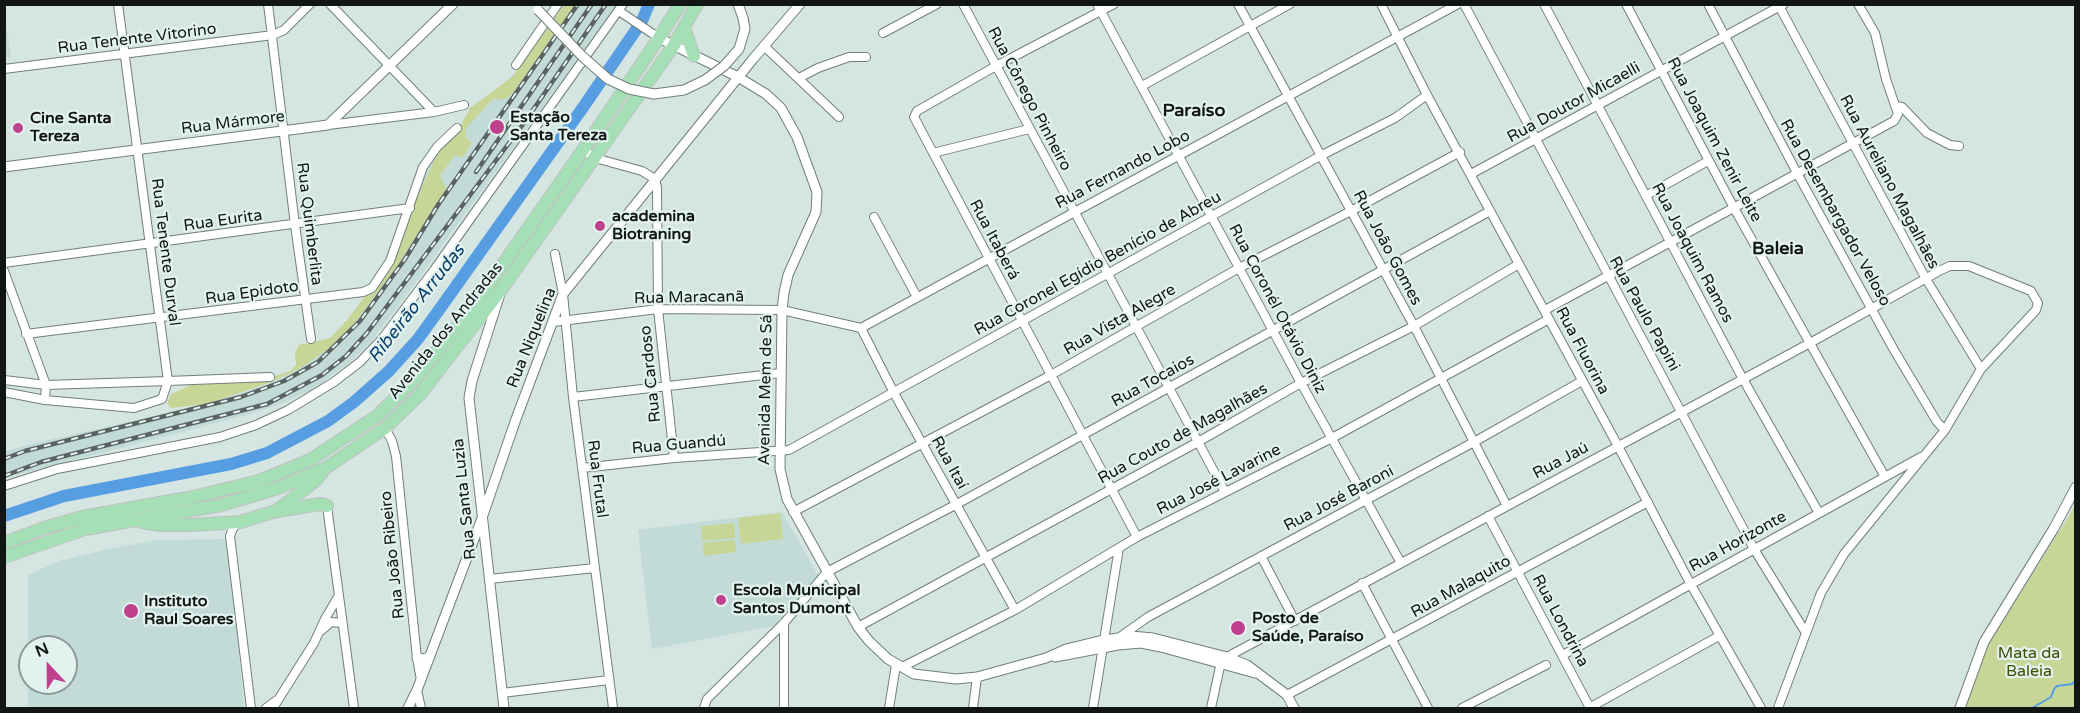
<!DOCTYPE html>
<meta charset="utf-8">
<style>
body{margin:0}
#map{position:relative;width:2080px;height:713px;overflow:hidden;background:#d5e5e2;font-family:"Varela Round",sans-serif}
canvas{display:block}
.frame{position:absolute;inset:0;border:6px solid #111615;pointer-events:none}
.north{position:absolute;left:18px;top:635px;width:60px;height:60px;box-sizing:border-box;background:#e2f2ef;border:2px solid #8e9a98;border-radius:50%;rotate:338deg;font-size:16px;font-weight:700;line-height:24px;text-align:center;color:#111615}
.north::after{content:'';display:block;margin:auto;width:21px;height:27px;background:#bf408c;clip-path:polygon(50% 0,100% 100%,50% 72%,0 100%)}
</style>
<div id="map">
<canvas width="2080" height="713"></canvas>
<div class="frame"></div>
<div class="north">N</div>
</div>
<script>
const g = document.querySelector('canvas').getContext('2d');
g.lineJoin = 'round';
function paint(path, color) { g.fillStyle = color; g.fill(path, 'evenodd'); }
const poly = rows => new Path2D(rows.map(r => 'M' + r).join(''));
function stroke(path, color, width, dash) { g.strokeStyle = color; g.lineWidth = width; g.lineCap = dash ? 'butt' : 'round'; g.setLineDash(dash || []); g.stroke(path); }
function drawText(font, color, halo, rows, align = 'center') {
  g.font = font + ' "Varela Round",sans-serif'; g.lineWidth = 4.5; g.setLineDash([]); g.textBaseline = 'middle'; g.strokeStyle = halo; g.fillStyle = color; for (const [text, x, y, turn = 0] of rows) {
    g.save(); g.translate(x, y); g.rotate((+turn || 0) * Math.PI / 180); g.textAlign = isNaN(turn) ? turn : align; if (halo) g.strokeText(text, 0, 0); g.fillText(text, 0, 0); g.restore();
  }
}
paint(poly([
 [566,5,617,5,397,308,368,345,350,362,314,389,283,403,251,414,5,478,5,452,23,446,206,404,269,384,294,371,329,341,368,296,408,226,418,191,438,149,516,72],
 [4,14,11,57,5,58,4,58],
 [782,512,818,575,774,626,652,649,638,530],
 [229,539,244,708,28,708,28,575,59,561,103,550,157,540],
 [30,647,66,647,66,683,30,683]
]), '#c2dbd6');
paint(poly([
 [564,5,576,5,512,94,503,100,494,98,466,128,465,137,472,143,462,158,455,155,440,175,446,189,397,266,352,327,327,350,299,369,269,383,206,404,171,408,167,403,171,394,191,385,261,381,290,371,296,365,295,353,299,345,330,338,347,320,365,296,376,288,393,259,419,193,439,151,457,132,470,108,512,77],
 [2075,506,2075,708,1966,708,1975,669,1990,642],
 [780,513,783,539,741,544,738,518],
 [734,523,735,538,702,541,701,526],
 [735,540,736,552,704,556,703,543]
]), '#c7d696');
stroke(poly([
 [2032,708,2051,697,2054,689,2057,686,2072,684,2076,680]
]), '#569de2', 2);
stroke(poly([
 [4,516,64,496,231,464,267,453,328,421,354,402,389,371,418,339,444,303,584,106,642,21,649,4]
]), '#569de2', 12);
const minor = poly([
 [268,4,295,225,311,339],
 [330,4,434,112],
 [963,4,1225,492],
 [1097,4,1301,383,1401,563],
 [1114,4,996,66,917,111,914,117,1137,537],
 [1238,4,1414,326,1507,506],
 [1381,4,1427,95,1618,446,1690,583,1761,708],
 [1464,4,1754,549,1806,633],
 [1544,4,1743,379,1819,513],
 [1626,4,1734,208,1885,477],
 [1708,4,1797,173,1894,350,1937,422,1945,430],
 [1778,4,1926,279,1981,369],
 [619,11,659,38],
 [883,33,937,4],
 [764,46,839,117],
 [516,65,558,4],
 [4,69,273,35,284,30,310,4],
 [799,78,818,68,849,57,866,57],
 [1142,86,1290,4],
 [1896,106,1902,107,1927,133,1950,145,1959,146],
 [328,125,434,112,464,105],
 [583,150,595,158,642,171,655,179,657,187,658,309,674,458],
 [933,153,1029,129],
 [1471,174,1784,4],
 [1647,195,1708,161],
 [874,217,917,297],
 [555,254,563,294,573,397,613,708],
 [4,263,410,208],
 [4,271,46,385,45,400],
 [1545,310,1894,121,1898,114,1886,79,1875,33,1858,4],
 [553,322,658,309,782,310,861,328],
 [861,328,1458,4],
 [861,328,894,393,1015,610],
 [26,334,363,292,372,288,390,261,423,167,437,147,457,128],
 [4,380,46,385,168,381,118,4],
 [4,392,45,400,134,408,162,399,168,381,270,377],
 [573,397,781,373],
 [385,428,392,441,396,456,417,658,421,680],
 [582,468,674,458,789,450,1322,155,1395,118,1427,95],
 [4,486,57,469,220,437,256,425,288,410,334,382,360,362,382,339,434,270,623,4],
 [327,506,354,708],
 [793,512,1051,375,1239,268,1351,211,1460,152],
 [1488,516,1590,708],
 [239,522,233,528,230,536,251,708],
 [1261,556,1295,621],
 [489,579,595,568],
 [1362,583,1428,708],
 [858,627,1198,442,1301,383,1414,326,1519,264],
 [322,630,331,622,342,623],
 [1117,639,1148,617,1474,442,1582,381],
 [1563,655,1921,457],
 [902,667,1015,610,1137,537,1332,438,1549,319],
 [417,690,421,708],
 [502,693,609,680],
 [1287,695,1648,502],
 [266,708,277,700],
 [273,708,314,643,325,619,338,597],
 [704,708,707,699,784,623,827,572,957,504,1490,211],
 [784,708,784,623],
 [889,708,896,665],
 [973,708,977,677],
 [1093,708,1119,548],
 [1211,708,1221,662,1227,657,1810,343,1941,270,1950,266,1969,266,2031,291,2038,303,2036,310,1981,369,1945,430,1844,554,1821,593,1778,708],
 [1462,708,1546,665],
 [1589,708,1719,636]
]);
const tertiary = poly([
 [738,4,743,18],
 [659,38,738,77,766,94,781,108,797,137,817,192,816,212,788,275,784,293,782,310,780,469,787,499,858,627,869,641,888,659,914,674,956,679,977,677,1046,658,1066,649,1099,641,1131,636,1153,638,1227,657,1247,665,1287,695,1294,708],
 [4,167,328,125,453,4],
 [500,294,472,381,469,398,504,708],
 [1055,657,1118,645,1141,643,1161,647,1255,673],
 [417,658,424,659,429,657],
 [408,708,417,690,482,518,516,419,563,294,753,59,800,4],
 [1960,708,1984,642,2054,528,2076,487]
]);
const primary = poly([
 [684,28,694,56],
 [277,511,321,504,327,506],
 [142,522,160,525,192,525,240,522,276,511,315,481,324,470],
 [4,543,44,528,82,517,193,497,259,481,310,460,377,416,415,379,480,297,583,150,659,38,680,4],
 [4,557,85,529,221,505,278,488,327,467,385,428,421,393,501,290,674,45,697,4]
]);
stroke(minor, '#717f7c', 10);
stroke(tertiary, '#717f7c', 11);
stroke(primary, '#c1c2c2', 14);
stroke(minor, '#fff', 8);
stroke(tertiary, '#fff', 9);
stroke(primary, '#a5dfb6', 12);
const rail = poly([
 [476,172,592,4],
 [4,459,25,451,241,397,284,381,318,362,360,321,405,259,438,205,578,4],
 [4,476,41,462,267,404,322,375,346,356,367,333,524,123,606,4]
]);
stroke(rail, '#5a6362', 4.5);
stroke(rail, '#e2f2ef', 2, [7]);
const tertiaryBridge = poly([
 [538,10,583,57,608,79,629,89,654,94,684,90,705,80,724,66,739,49,745,29,743,18]
]);
stroke(tertiaryBridge, '#717f7c', 11, []);
stroke(tertiaryBridge, '#fff', 9);
for (const [x, y, r, color] of [
 [497,127,8,"#bf408c"],
 [18,128,6,"#bf408c"],
 [600,226,6,"#bf408c"],
 [721,600,6,"#bf408c"],
 [131,611,8,"#bf408c"],
 [1238,628,8,"#bf408c"]
]) { const dot = new Path2D(); dot.arc(x, y, r, 0, 2 * Math.PI); g.fillStyle = color; g.fill(dot); stroke(dot, '#e2f2ef', 2); }
drawText('16px', '#111615', '#e2f2ef', [
 ["Rua Tenente Vitorino",137,39,-7],
 ["Rua Cônego Pinheiro",1029,99,62],
 ["Rua Doutor Micaelli",1574,103,-29],
 ["Rua Mármore",233,123,-7],
 ["Rua Joaquim Zenir Leite",1714,140,62],
 ["Rua Fernando Lobo",1123,170,-28],
 ["Rua Aureliano Magalhães",1889,182,62],
 ["Rua Desembargador Veloso",1835,213,61],
 ["Rua Eurita",223,221,-8],
 ["Rua Quimberlita",309,224,83],
 ["Rua Itaberá",994,240,62],
 ["Rua João Gomes",1387,248,62],
 ["Rua Tenente Durval",165,252,83],
 ["Rua Joaquim Ramos",1692,253,62],
 ["Rua Coronel Egídio Benício de Abreu",1098,264,-29],
 ["Rua Epidoto",252,293,-8],
 ["Rua Maracanã",689,298,-1],
 ["Rua Coronél Otávio Diniz",1277,309,62],
 ["Rua Paulo Papini",1644,314,61],
 ["Rua Vista Alegre",1120,320,-30],
 ["Avenida dos Andradas",446,331,-51],
 ["Rua Niquelina",532,338,-68],
 ["Rua Fluorina",1582,351,62],
 ["Rua Cardoso",651,374,-96],
 ["Rua Tocaios",1153,381,-29],
 ["Avenida Mem de Sá",766,390,-89],
 ["Rua Couto de Magalhães",1183,434,-29],
 ["Rua Guandú",679,445,-5],
 ["Rua Jaú",1561,461,-28],
 ["Rua Itaí",949,463,61],
 ["Rua Frutal",597,479,83],
 ["Rua José Lavarine",1219,480,-27],
 ["Rua Santa Luzia",465,499,-96],
 ["Rua José Baroni",1339,499,-28],
 ["Rua Horizonte",1738,542,-29],
 ["Rua João Ribeiro",393,555,-96],
 ["Rua Malaquito",1461,587,-29],
 ["Rua Londrina",1560,621,62]
]);
drawText('bold 16px', '#111615', '#e2f2ef', [
 ["Estação",510,118],
 ["Santa Tereza",510,136],
 ["Cine Santa",30,119],
 ["Tereza",30,137],
 ["academina",612,217],
 ["Biotraning",612,235],
 ["Escola Municipal",733,591],
 ["Santos Dumont",733,609],
 ["Instituto",144,602],
 ["Raul Soares",144,620],
 ["Posto de",1252,619],
 ["Saúde, Paraíso",1252,637]
], 'left');
drawText('16px', '#424d00', '#e2f2ef', [
 ["Mata da",2029,654],
 ["Baleia",2029,672]
]);
drawText('bold 18px', '#111615', '#e2f2ef', [
 ["Paraíso",1194,111],
 ["Baleia",1778,249]
]);
drawText('italic 18px', '#0a406c', '#e2f2ef', [
 ["Ribeirão Arrudas",417,304,-52]
]);
</script>
